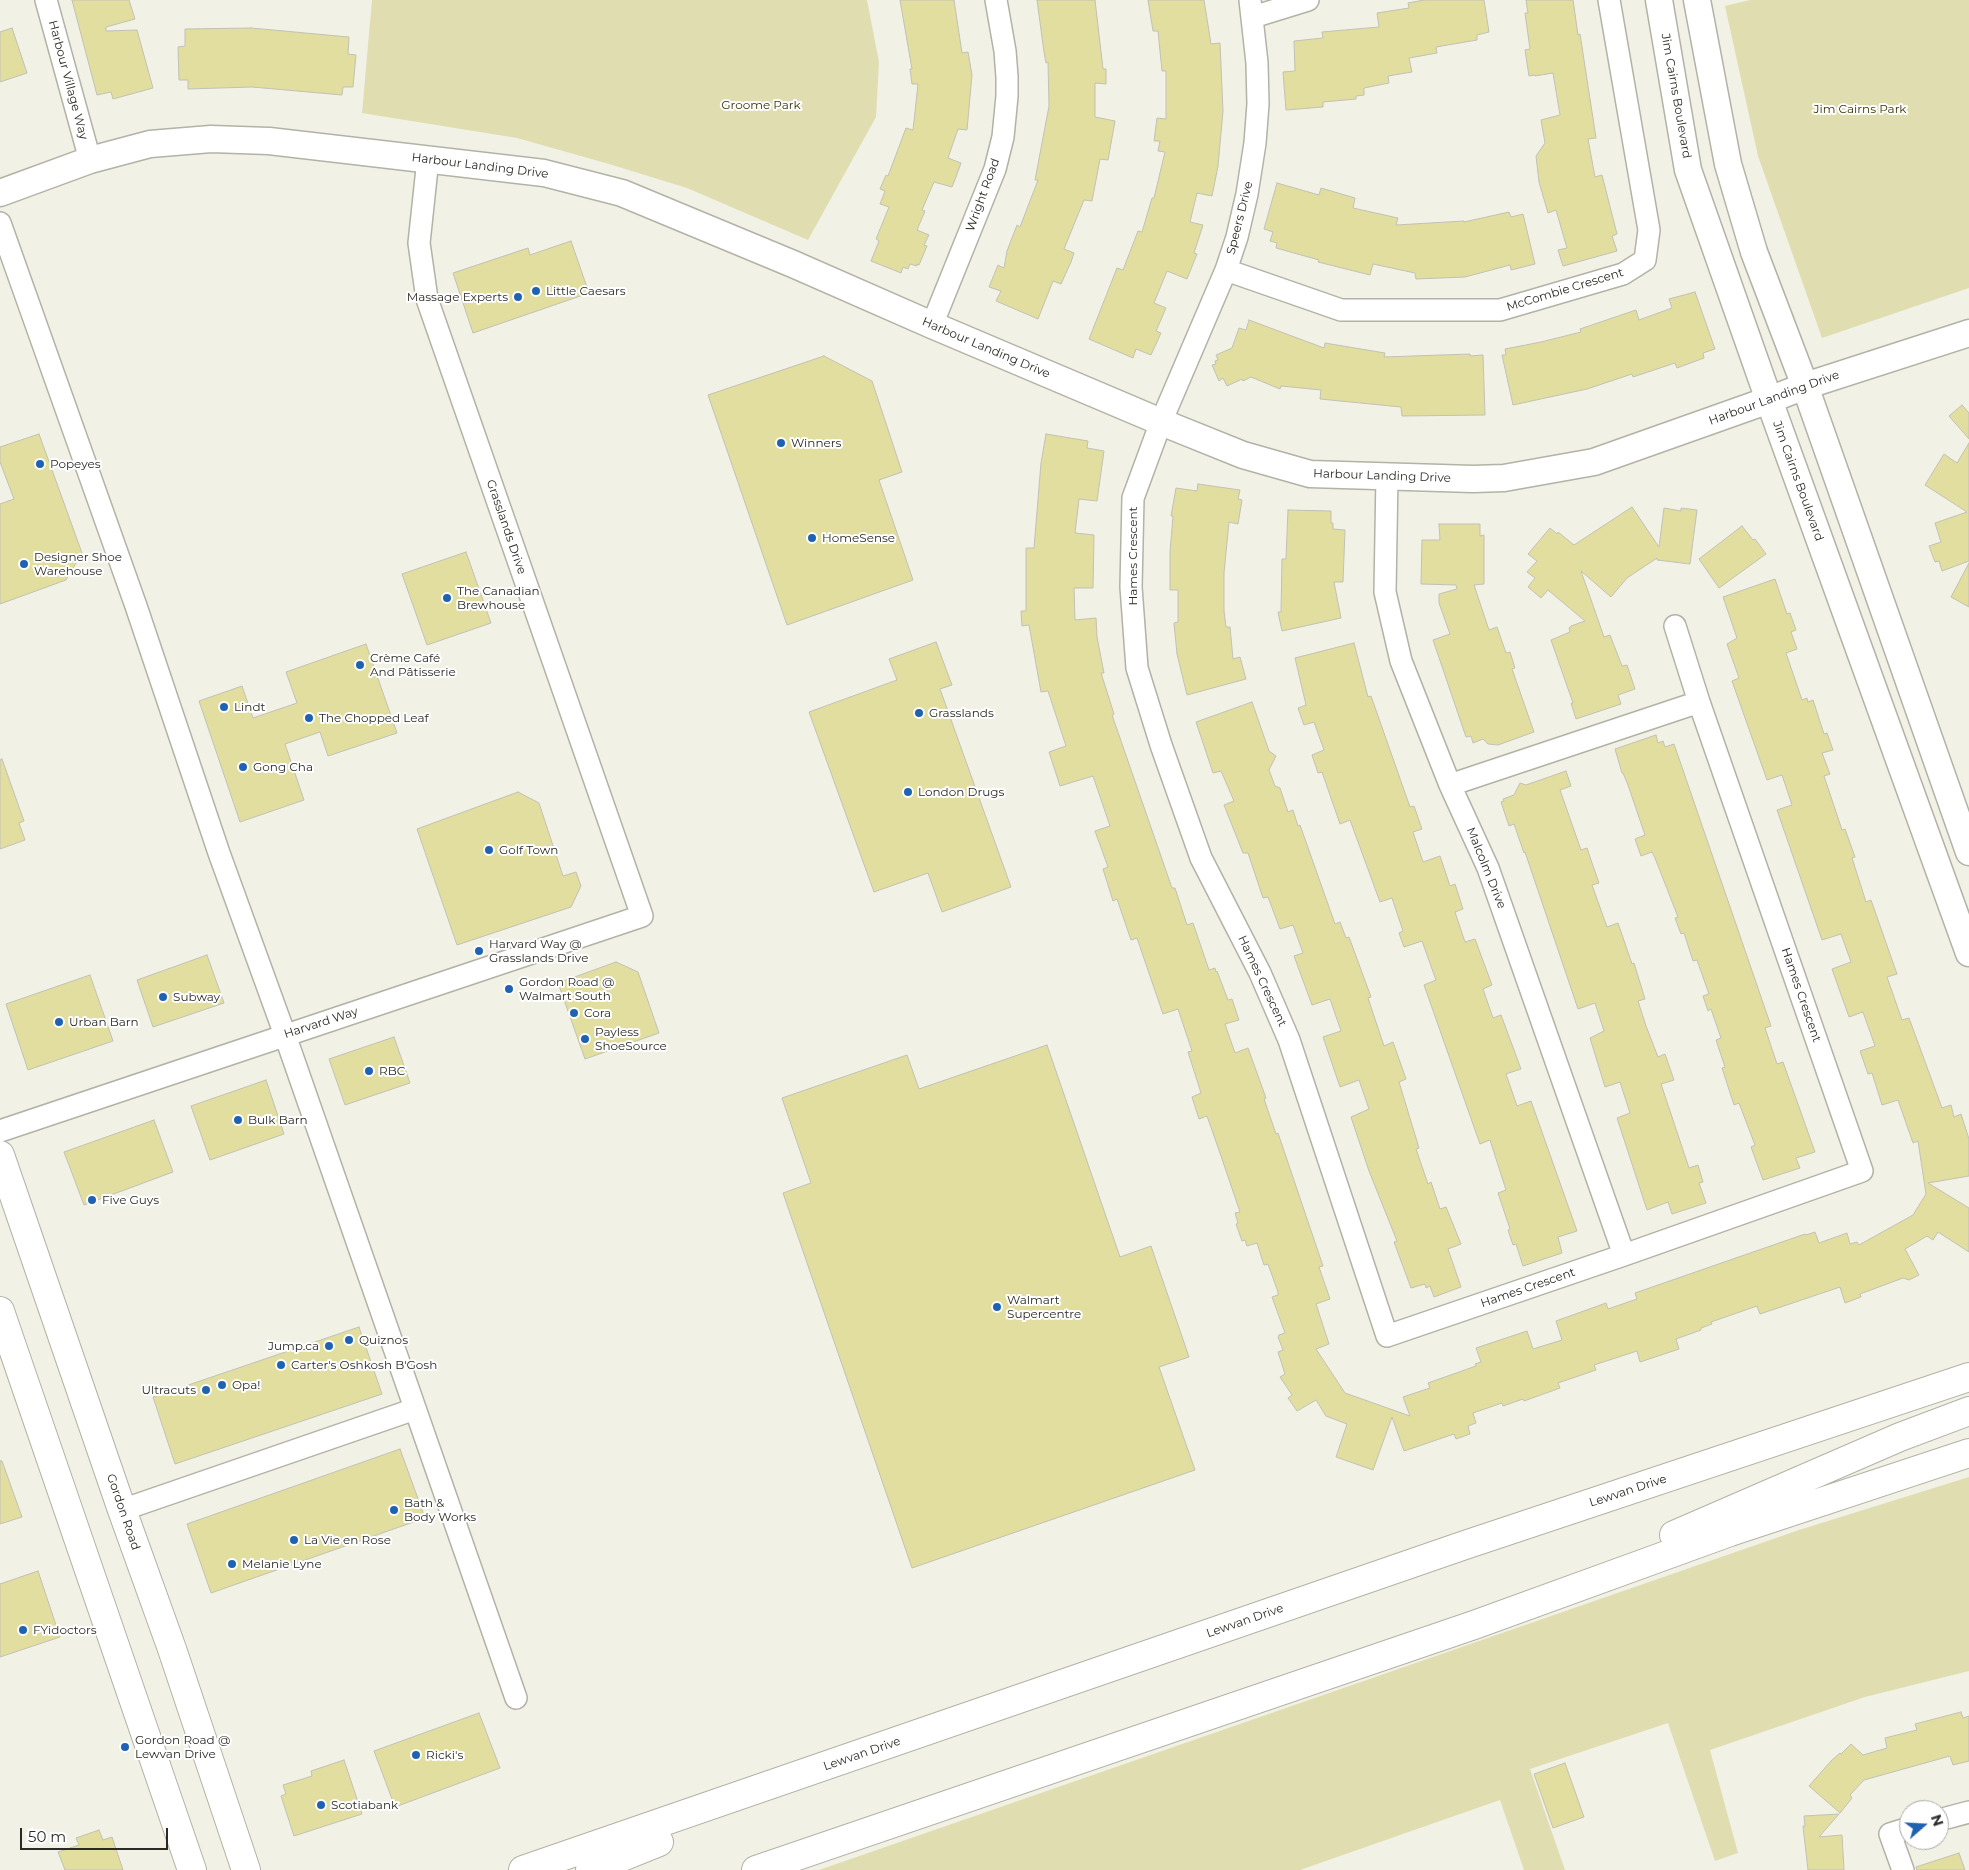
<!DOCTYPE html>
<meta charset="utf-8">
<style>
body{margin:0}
#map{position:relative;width:1969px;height:1870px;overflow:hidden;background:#f1f1e5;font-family:Montserrat,sans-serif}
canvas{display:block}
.north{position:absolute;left:1899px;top:1800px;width:50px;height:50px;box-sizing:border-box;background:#fff;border:1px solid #aaaaa8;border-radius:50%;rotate:71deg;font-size:14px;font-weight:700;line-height:20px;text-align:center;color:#2a2a25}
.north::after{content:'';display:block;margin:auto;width:18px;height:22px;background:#1f62b2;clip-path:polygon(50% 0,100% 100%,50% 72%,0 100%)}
.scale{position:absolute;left:20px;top:1828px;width:148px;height:22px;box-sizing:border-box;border:2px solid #2a2a25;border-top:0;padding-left:6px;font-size:15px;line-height:18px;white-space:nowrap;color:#2a2a25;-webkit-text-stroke:4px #fff;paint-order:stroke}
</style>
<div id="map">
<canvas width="1969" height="1870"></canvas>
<div class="north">N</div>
<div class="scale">50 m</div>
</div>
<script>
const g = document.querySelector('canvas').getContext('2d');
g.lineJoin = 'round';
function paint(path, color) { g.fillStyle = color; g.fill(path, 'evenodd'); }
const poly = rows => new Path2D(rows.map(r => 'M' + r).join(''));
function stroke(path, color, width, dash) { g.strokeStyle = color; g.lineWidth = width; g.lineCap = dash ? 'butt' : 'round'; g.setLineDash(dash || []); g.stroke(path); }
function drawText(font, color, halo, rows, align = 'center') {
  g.font = font + ' Montserrat,sans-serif'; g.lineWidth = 4; g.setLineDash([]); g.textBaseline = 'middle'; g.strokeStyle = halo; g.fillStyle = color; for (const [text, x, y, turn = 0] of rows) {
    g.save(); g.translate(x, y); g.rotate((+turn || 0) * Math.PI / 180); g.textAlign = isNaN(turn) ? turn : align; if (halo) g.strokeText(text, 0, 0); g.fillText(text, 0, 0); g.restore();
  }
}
paint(poly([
 [372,0,867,0,879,62,876,117,808,240,687,188,609,164,517,138,362,113],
 [1750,0,1969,0,1969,288,1822,338,1758,156,1725,6],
 [1969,1477,1969,1671,1865,1697,1710,1750,1738,1853,1715,1861,1668,1723,1530,1769,1565,1870,1524,1870,1500,1800,1300,1870,819,1870,1799,1530]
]), '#e0deb1');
const building = poly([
 [72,0,129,0,135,19,106,27,106,31,137,30,153,88,113,99,111,92,97,95,72,0],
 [900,0,954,0,962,53,968,52,972,75,967,130,958,129,948,158,961,163,956,177,952,187,934,182,922,210,925,211,917,230,929,235,924,245,927,246,919,265,917,264,917,266,910,264,908,269,903,267,901,273,871,261,879,241,876,239,889,207,880,204,885,191,880,189,886,175,888,176,906,128,913,130,918,84,912,84,910,69,912,69,900,0],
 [1037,0,1095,0,1103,69,1106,69,1106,84,1095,83,1095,117,1115,121,1108,160,1100,159,1092,201,1084,200,1064,249,1074,253,1071,262,1061,284,1053,281,1038,319,996,301,1001,291,989,287,998,265,1004,268,1007,251,1017,225,1020,227,1038,180,1035,180,1049,106,1048,62,1046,63,1044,52,1037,0],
 [1148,0,1204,0,1211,44,1220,43,1223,111,1218,166,1212,196,1197,193,1190,222,1203,225,1194,253,1197,254,1187,279,1167,271,1154,303,1166,308,1156,331,1161,333,1151,355,1136,349,1133,358,1089,339,1117,268,1123,270,1138,231,1142,232,1152,198,1154,198,1165,152,1158,151,1160,141,1154,141,1157,118,1166,119,1166,71,1162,71,1158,31,1153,31,1148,0],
 [1424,0,1484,0,1489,32,1477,35,1477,40,1436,47,1437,53,1409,58,1412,72,1388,76,1389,83,1364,88,1364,95,1356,96,1356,99,1323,102,1323,107,1286,110,1283,72,1295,71,1294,41,1323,38,1322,32,1379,27,1377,13,1409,8,1408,3,1424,0],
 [1526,0,1573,0,1578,35,1580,34,1596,138,1588,139,1595,177,1602,175,1617,234,1612,236,1617,251,1563,266,1558,250,1567,248,1556,210,1548,213,1539,182,1536,156,1545,143,1541,120,1560,115,1553,73,1535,76,1535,75,1529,76,1525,50,1530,49,1525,13,1528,13,1526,0],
 [12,28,27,73,0,82,0,32,12,28],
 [251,28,349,37,348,54,356,55,353,87,343,87,342,95,252,87,188,89,188,80,179,80,178,47,185,46,185,29,251,28],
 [1277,183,1319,195,1321,188,1355,198,1353,208,1398,218,1396,225,1464,221,1464,222,1509,212,1511,217,1523,214,1535,264,1511,270,1510,265,1465,277,1416,279,1415,273,1373,264,1370,275,1318,262,1319,260,1276,248,1277,243,1270,241,1273,232,1264,229,1277,183],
 [571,241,589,293,473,333,453,273,528,248,530,255,571,241],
 [1695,292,1715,349,1703,353,1704,358,1677,368,1675,363,1633,377,1632,374,1587,389,1513,405,1502,355,1506,355,1505,349,1541,342,1581,332,1580,329,1636,310,1639,320,1672,308,1669,299,1695,292],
 [1249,320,1324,348,1325,343,1385,353,1384,357,1470,354,1470,356,1483,355,1485,415,1402,416,1401,407,1320,399,1321,390,1281,386,1280,389,1251,377,1243,381,1242,379,1227,386,1223,378,1219,381,1212,365,1216,364,1215,361,1218,360,1216,355,1232,348,1239,328,1246,330,1249,320],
 [824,356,872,381,902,472,879,480,913,580,787,625,708,395,824,356],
 [1962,405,1969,413,1969,439,1949,416,1962,405],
 [39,434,82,553,66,580,0,604,0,504,14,499,0,462,0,447,39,434],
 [1046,434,1088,441,1087,448,1104,451,1097,501,1079,499,1075,533,1094,535,1093,588,1074,588,1075,620,1096,618,1097,637,1104,673,1101,673,1114,714,1112,715,1172,888,1175,888,1187,925,1193,923,1209,970,1215,968,1216,972,1217,971,1228,1000,1232,999,1239,1020,1225,1024,1235,1053,1248,1048,1266,1098,1264,1099,1276,1134,1278,1133,1323,1266,1319,1267,1330,1299,1316,1304,1329,1344,1316,1349,1345,1393,1410,1416,1403,1397,1430,1388,1428,1383,1476,1366,1475,1364,1481,1362,1476,1348,1527,1331,1533,1349,1562,1340,1556,1321,1606,1303,1608,1309,1637,1299,1635,1293,1805,1234,1806,1235,1815,1232,1819,1243,1847,1233,1850,1244,1857,1242,1859,1245,1913,1215,1926,1194,1918,1141,1913,1143,1898,1100,1882,1105,1872,1073,1868,1074,1860,1051,1875,1046,1863,1012,1849,1017,1832,969,1851,962,1841,934,1822,940,1777,810,1792,805,1782,775,1767,780,1732,681,1739,678,1727,644,1737,638,1723,597,1775,579,1787,614,1790,613,1796,630,1791,632,1797,649,1786,653,1802,700,1807,698,1808,702,1813,700,1824,734,1827,733,1833,750,1822,753,1830,774,1824,776,1842,830,1845,829,1855,857,1852,858,1866,902,1871,900,1897,974,1887,977,1902,1020,1909,1018,1942,1108,1951,1105,1954,1117,1961,1114,1969,1139,1969,1176,1928,1183,1969,1208,1969,1252,1938,1232,1933,1240,1927,1236,1905,1249,1919,1275,1909,1280,1903,1278,1860,1294,1861,1297,1845,1303,1840,1287,1760,1314,1757,1306,1711,1322,1712,1324,1701,1328,1701,1330,1676,1339,1679,1349,1640,1362,1637,1351,1594,1365,1596,1370,1558,1383,1560,1388,1524,1401,1523,1399,1503,1406,1502,1403,1473,1413,1476,1423,1468,1426,1470,1434,1456,1439,1454,1434,1404,1451,1392,1417,1373,1470,1336,1457,1347,1424,1326,1416,1316,1400,1297,1411,1288,1398,1292,1395,1280,1377,1285,1374,1278,1352,1283,1350,1278,1337,1279,1335,1285,1333,1272,1297,1278,1295,1278,1292,1268,1264,1264,1265,1257,1243,1247,1246,1245,1240,1242,1241,1236,1224,1238,1223,1235,1213,1240,1212,1221,1156,1207,1116,1199,1119,1192,1097,1201,1093,1188,1052,1192,1051,1178,1009,1163,1014,1137,938,1131,940,1117,899,1113,901,1103,869,1108,867,1095,831,1110,826,1093,776,1060,786,1049,752,1066,746,1048,691,1041,692,1029,625,1022,626,1021,611,1026,611,1026,548,1034,548,1041,463,1046,434],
 [1969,443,1969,561,1942,571,1939,561,1935,562,1929,546,1941,542,1935,523,1967,512,1925,485,1944,454,1957,463,1969,443],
 [1198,484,1240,490,1238,499,1242,500,1238,524,1229,522,1224,573,1224,611,1226,627,1230,627,1233,659,1240,657,1246,679,1187,695,1177,654,1174,623,1178,622,1178,590,1170,590,1170,552,1173,516,1171,516,1176,488,1197,491,1198,484],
 [1632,507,1659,547,1664,508,1681,511,1681,508,1697,510,1690,564,1657,560,1657,558,1627,578,1611,597,1581,571,1604,637,1610,635,1622,666,1627,665,1635,689,1618,695,1621,704,1576,719,1571,703,1573,703,1551,640,1570,632,1569,628,1571,626,1585,621,1548,590,1541,598,1528,587,1535,578,1527,572,1537,561,1528,554,1550,528,1557,534,1558,532,1574,545,1632,507],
 [1288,510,1331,511,1331,523,1333,523,1333,529,1345,530,1343,582,1334,582,1341,618,1282,631,1278,612,1281,612,1282,559,1286,559,1288,510],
 [1439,524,1480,524,1480,536,1484,535,1484,584,1474,585,1489,630,1497,627,1506,653,1510,652,1515,668,1512,669,1534,732,1498,745,1488,744,1483,739,1473,743,1471,736,1466,737,1433,640,1450,634,1439,603,1439,594,1457,589,1456,585,1421,584,1422,540,1440,540,1439,524],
 [1742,526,1753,540,1755,539,1766,554,1719,588,1699,559,1742,526],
 [466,552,491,623,427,645,402,574,466,552],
 [1969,563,1969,607,1951,597,1969,563],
 [936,642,952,685,940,689,1011,887,942,912,928,873,874,892,809,712,897,680,889,659,936,642],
 [1354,643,1368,697,1371,696,1410,807,1414,806,1422,829,1413,832,1423,862,1440,856,1450,886,1455,884,1463,909,1455,912,1465,942,1475,939,1492,985,1483,989,1493,1018,1501,1015,1521,1069,1506,1074,1517,1106,1531,1101,1577,1231,1558,1237,1562,1253,1523,1266,1516,1244,1513,1245,1508,1230,1510,1229,1498,1193,1506,1190,1490,1140,1480,1144,1424,985,1436,980,1422,941,1404,947,1399,933,1403,931,1392,898,1380,902,1350,820,1340,824,1322,772,1318,773,1312,755,1324,750,1314,722,1304,725,1298,708,1306,705,1295,658,1354,643],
 [366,644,397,733,328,756,320,732,285,744,304,800,240,822,199,701,242,686,253,718,297,703,286,672,366,644],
 [1252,702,1269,751,1276,756,1269,770,1275,786,1280,788,1288,812,1293,810,1298,826,1300,825,1335,924,1340,922,1346,938,1349,937,1371,997,1368,998,1384,1046,1393,1042,1406,1079,1399,1082,1419,1148,1416,1149,1428,1184,1431,1182,1440,1209,1446,1207,1461,1244,1448,1249,1461,1287,1434,1297,1430,1286,1426,1288,1425,1284,1411,1288,1394,1242,1397,1241,1369,1171,1351,1117,1369,1109,1359,1080,1340,1087,1323,1037,1341,1031,1330,999,1312,1005,1294,956,1303,953,1293,925,1280,929,1268,897,1263,898,1248,853,1243,853,1224,805,1234,801,1221,771,1213,773,1196,722,1252,702],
 [1656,735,1658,743,1663,741,1665,747,1674,744,1771,1026,1765,1028,1777,1064,1783,1062,1815,1152,1796,1158,1800,1168,1763,1180,1751,1147,1755,1145,1739,1103,1734,1105,1722,1068,1725,1067,1716,1040,1721,1038,1711,1009,1708,1011,1703,996,1709,994,1697,960,1693,961,1684,933,1681,934,1675,918,1678,917,1655,858,1652,852,1641,856,1635,839,1645,835,1628,785,1623,773,1622,773,1615,749,1656,735],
 [2,759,24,821,19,823,25,840,0,849,0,760,2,759],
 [1566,771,1571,786,1560,790,1581,850,1587,848,1591,860,1599,883,1592,885,1607,927,1618,923,1632,964,1634,963,1645,999,1638,1001,1646,1026,1658,1057,1665,1054,1674,1080,1661,1084,1689,1168,1698,1165,1703,1182,1699,1183,1706,1203,1672,1214,1668,1202,1647,1210,1617,1118,1630,1113,1620,1082,1605,1087,1590,1038,1604,1031,1595,1003,1578,1009,1525,852,1524,853,1514,824,1509,826,1501,802,1504,801,1503,799,1514,795,1520,783,1526,785,1566,771],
 [518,792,539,803,563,876,576,872,581,886,571,907,457,945,417,829,518,792],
 [207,955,224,1003,153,1027,137,980,207,955],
 [616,962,638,972,659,1033,585,1059,558,983,616,962],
 [90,975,113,1041,28,1070,6,1004,90,975],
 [394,1037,410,1083,345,1105,329,1059,394,1037],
 [1047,1045,1120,1257,1151,1246,1189,1357,1159,1367,1195,1470,912,1568,783,1193,811,1183,782,1098,907,1055,919,1089,1047,1045],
 [266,1080,284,1134,210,1160,191,1106,266,1080],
 [154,1120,173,1172,84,1205,64,1152,154,1120],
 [359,1327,382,1394,175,1464,153,1397,359,1327],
 [400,1449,425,1518,211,1593,187,1524,400,1449],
 [0,1461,2,1461,22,1517,0,1524,0,1461],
 [38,1571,60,1637,0,1657,0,1584,38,1571],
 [1961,1712,1963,1718,1969,1716,1969,1761,1953,1765,1950,1756,1864,1780,1850,1795,1852,1798,1840,1813,1809,1786,1831,1761,1840,1753,1841,1754,1851,1744,1863,1755,1887,1748,1885,1738,1917,1730,1915,1724,1961,1712],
 [479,1713,500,1768,395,1807,374,1751,479,1713],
 [344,1760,362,1814,294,1836,281,1796,286,1794,283,1785,312,1776,311,1771,344,1760],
 [1565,1763,1584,1817,1553,1828,1534,1774,1565,1763],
 [1839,1814,1819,1837,1842,1835,1844,1870,1808,1870,1803,1826,1805,1826,1804,1816,1839,1814],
 [99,1830,103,1840,112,1837,123,1870,65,1870,58,1852,79,1845,76,1838,99,1830],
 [1959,1853,1965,1870,1917,1870,1916,1867,1959,1853]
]);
paint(building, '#e1de9f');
stroke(building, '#c1c1b5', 1);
const minor = poly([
 [46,0,90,160],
 [1250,0,1257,63,1258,104,1255,143,1247,194,1237,237,1226,270,1161,422,1133,498,1131,587,1137,668,1161,745,1201,858,1260,973,1289,1040,1387,1336,1624,1255,1862,1171,1699,702,1450,785],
 [1253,17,1308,0],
 [0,223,136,606,219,853,285,1035,516,1698],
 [1226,270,1341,310,1500,310,1623,274,1645,260,1649,230,1609,0],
 [932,325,995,169,1003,137,1007,96,1007,77,1005,51,996,0],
 [1387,475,1385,592,1401,661,1450,785,1488,868,1624,1255],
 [1675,626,1699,702],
 [0,1131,642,916,427,299,419,243,428,159],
 [122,1510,415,1409],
 [1939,1820,1969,1812],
 [1903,1870,1890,1834,1909,1828]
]);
const tertiary = poly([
 [1659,0,1688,170,1769,400,1969,953],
 [1697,0,1728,164,1754,252,1805,386,1969,852],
 [0,193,90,160,150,144,211,139,269,141,544,173,622,193,793,264,932,325,1161,422,1243,455,1310,474,1473,479,1504,478,1594,462,1769,400,1805,386,1969,333]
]);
const secondary = poly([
 [0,1155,122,1510,172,1649,246,1870],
 [0,1311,192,1870],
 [1674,1535,1900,1437,1969,1411],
 [523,1870,1465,1545,1969,1377],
 [590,1870,659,1842],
 [756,1870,1474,1625,1730,1532,1969,1453]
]);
stroke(minor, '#b3b2a6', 24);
stroke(tertiary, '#b3b2a6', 29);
stroke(secondary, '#b3b2a6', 30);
stroke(minor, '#fff', 21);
stroke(tertiary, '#fff', 26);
stroke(secondary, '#fff', 28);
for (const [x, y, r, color] of [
 [536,291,5,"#1f62b2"],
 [518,297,5,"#1f62b2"],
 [781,443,5,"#1f62b2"],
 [40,464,5,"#1f62b2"],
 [812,538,5,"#1f62b2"],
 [24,564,5,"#1f62b2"],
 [447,598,5,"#1f62b2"],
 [360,665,5,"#1f62b2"],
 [224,707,5,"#1f62b2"],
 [919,713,5,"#1f62b2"],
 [309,718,5,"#1f62b2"],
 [243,767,5,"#1f62b2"],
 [908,792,5,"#1f62b2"],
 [489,850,5,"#1f62b2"],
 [479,951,5,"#1f62b2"],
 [509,989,5,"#1f62b2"],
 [163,997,5,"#1f62b2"],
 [574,1013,5,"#1f62b2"],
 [59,1022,5,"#1f62b2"],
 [585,1039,5,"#1f62b2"],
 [369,1071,5,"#1f62b2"],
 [238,1120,5,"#1f62b2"],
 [92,1200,5,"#1f62b2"],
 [997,1307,5,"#1f62b2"],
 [349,1340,5,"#1f62b2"],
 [329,1346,5,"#1f62b2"],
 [281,1365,5,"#1f62b2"],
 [222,1385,5,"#1f62b2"],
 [206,1390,5,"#1f62b2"],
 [394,1510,5,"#1f62b2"],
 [294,1540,5,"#1f62b2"],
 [232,1564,5,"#1f62b2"],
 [23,1630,5,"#1f62b2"],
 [125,1747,5,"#1f62b2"],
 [416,1755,5,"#1f62b2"],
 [321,1805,5,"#1f62b2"]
]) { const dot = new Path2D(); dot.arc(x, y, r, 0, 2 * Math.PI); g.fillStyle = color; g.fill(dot); stroke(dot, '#fff', 2); }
drawText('12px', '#2a2a25', '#fff', [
 ["Harbour Village Way",68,80,75],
 ["Jim Cairns Boulevard",1676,96,80],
 ["Harbour Landing Drive",480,166,7],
 ["Wright Road",983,195,-70],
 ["Speers Drive",1240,218,-76],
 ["McCombie Crescent",1565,290,-17],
 ["Harbour Landing Drive",986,348,23],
 ["Harbour Landing Drive",1774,398,-20],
 ["Harbour Landing Drive",1382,476,2],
 ["Jim Cairns Boulevard",1798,481,70],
 ["Grasslands Drive",506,527,71],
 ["Hames Crescent",1133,556,-90],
 ["Malcolm Drive",1486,868,68],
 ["Hames Crescent",1262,981,65],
 ["Hames Crescent",1801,995,71],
 ["Harvard Way",321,1023,-18],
 ["Hames Crescent",1528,1288,-19],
 ["Lewvan Drive",1628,1491,-18],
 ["Gordon Road",123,1512,71],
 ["Lewvan Drive",1245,1621,-19],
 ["Lewvan Drive",862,1754,-19]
]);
drawText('12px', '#3a3705', '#fff', [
 ["Groome Park",761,105],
 ["Jim Cairns Park",1860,109]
]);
drawText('12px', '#2a2a25', '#fff', [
 ["Little Caesars",546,291],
 ["Massage Experts",508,297,"right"],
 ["Winners",791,443],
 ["Popeyes",50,464],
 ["HomeSense",822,538],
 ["Designer Shoe",34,557],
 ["Warehouse",34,571],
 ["The Canadian",457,591],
 ["Brewhouse",457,605],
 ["Crème Café",370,658],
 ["And Pâtisserie",370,672],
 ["Lindt",234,707],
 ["Grasslands",929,713],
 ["The Chopped Leaf",319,718],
 ["Gong Cha",253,767],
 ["London Drugs",918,792],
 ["Golf Town",499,850],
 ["Harvard Way @",489,944],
 ["Grasslands Drive",489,958],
 ["Gordon Road @",519,982],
 ["Walmart South",519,996],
 ["Subway",173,997],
 ["Cora",584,1013],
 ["Urban Barn",69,1022],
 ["Payless",595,1032],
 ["ShoeSource",595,1046],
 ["RBC",379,1071],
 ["Bulk Barn",248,1120],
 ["Five Guys",102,1200],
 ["Walmart",1007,1300],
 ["Supercentre",1007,1314],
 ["Quiznos",359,1340],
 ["Jump.ca",319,1346,"right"],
 ["Carter's Oshkosh B'Gosh",291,1365],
 ["Opa!",232,1385],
 ["Ultracuts",196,1390,"right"],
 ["Bath &",404,1503],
 ["Body Works",404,1517],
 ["La Vie en Rose",304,1540],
 ["Melanie Lyne",242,1564],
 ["FYidoctors",33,1630],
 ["Gordon Road @",135,1740],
 ["Lewvan Drive",135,1754],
 ["Ricki's",426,1755],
 ["Scotiabank",331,1805]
], 'left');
</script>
